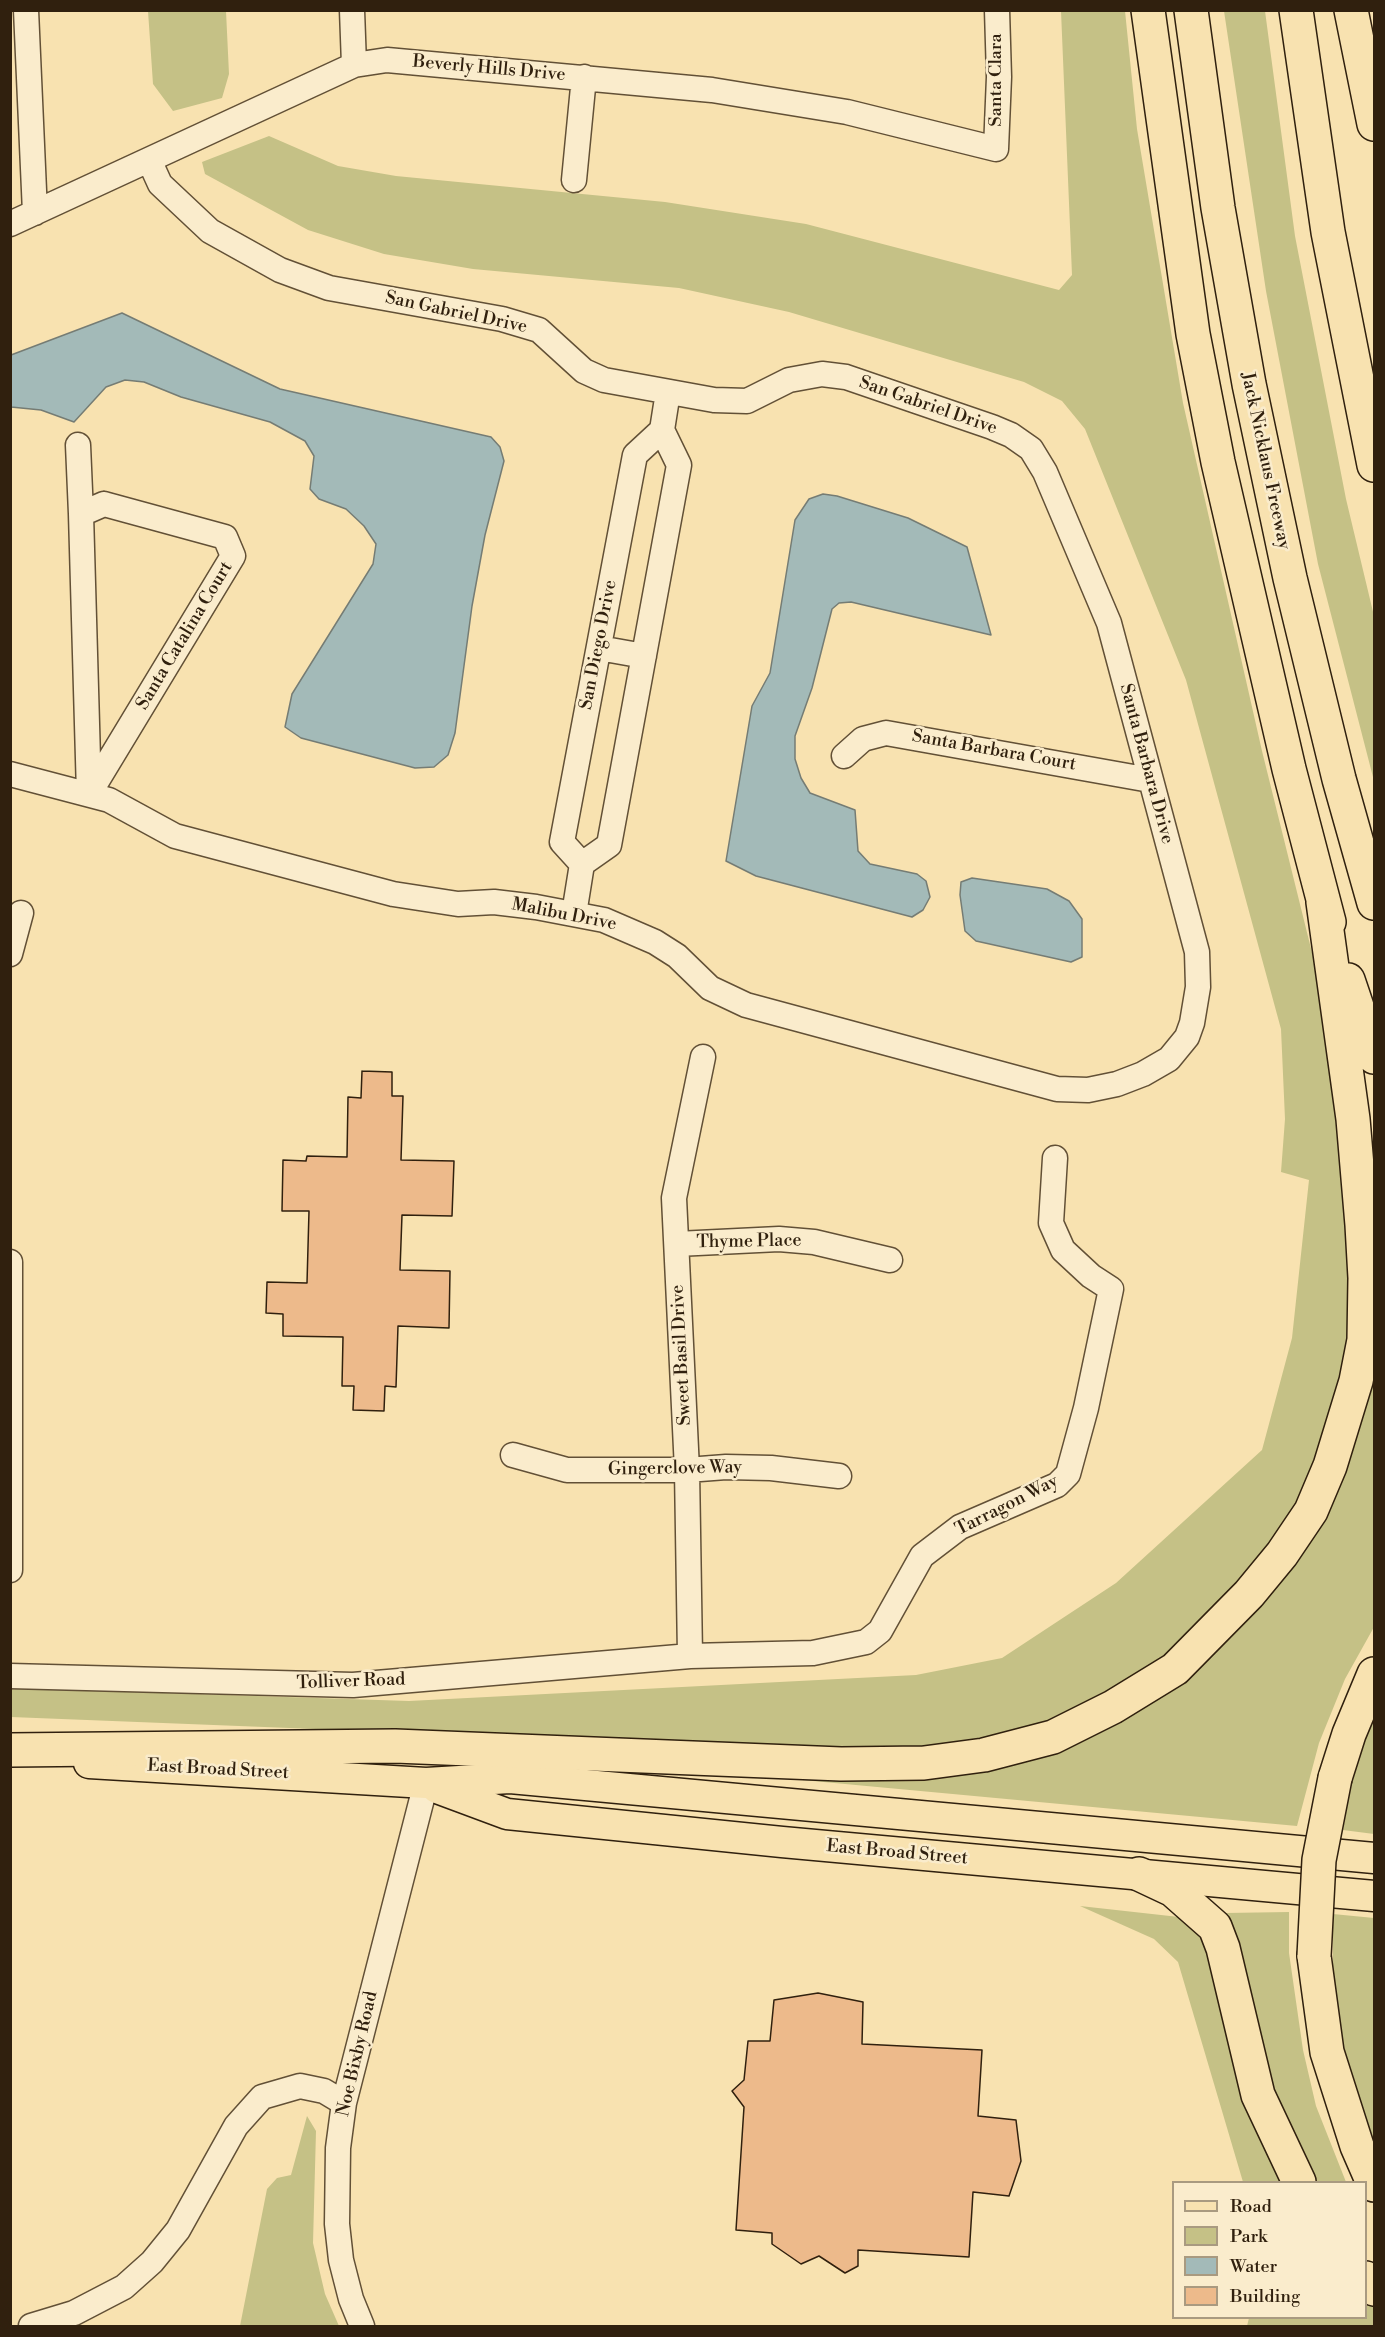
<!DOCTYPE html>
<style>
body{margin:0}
#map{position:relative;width:1385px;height:2337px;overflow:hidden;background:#f8e2b0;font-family:"Libre Bodoni",serif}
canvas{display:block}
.frame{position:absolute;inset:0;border:12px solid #30200e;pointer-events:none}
.legend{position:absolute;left:1172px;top:2181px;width:195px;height:138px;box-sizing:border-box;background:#faeccc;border:2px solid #a99a80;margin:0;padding:8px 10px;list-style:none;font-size:18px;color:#30200e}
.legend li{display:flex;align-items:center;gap:12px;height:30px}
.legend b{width:30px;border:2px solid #a99a80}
</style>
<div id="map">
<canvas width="1385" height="2337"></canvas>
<div class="frame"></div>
<ul class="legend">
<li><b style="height:8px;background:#f8e2b0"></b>Road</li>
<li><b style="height:16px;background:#c5c186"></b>Park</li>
<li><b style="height:16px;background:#a3bab8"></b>Water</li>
<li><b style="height:16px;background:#edba8b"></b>Building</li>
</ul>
</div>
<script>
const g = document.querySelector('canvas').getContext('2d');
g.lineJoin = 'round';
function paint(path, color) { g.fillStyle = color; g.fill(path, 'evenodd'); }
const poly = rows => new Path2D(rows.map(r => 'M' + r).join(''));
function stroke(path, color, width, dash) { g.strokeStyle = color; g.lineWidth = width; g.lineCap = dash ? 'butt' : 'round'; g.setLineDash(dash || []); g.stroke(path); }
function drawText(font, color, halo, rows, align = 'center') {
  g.font = font + ' "Libre Bodoni",serif'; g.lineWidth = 5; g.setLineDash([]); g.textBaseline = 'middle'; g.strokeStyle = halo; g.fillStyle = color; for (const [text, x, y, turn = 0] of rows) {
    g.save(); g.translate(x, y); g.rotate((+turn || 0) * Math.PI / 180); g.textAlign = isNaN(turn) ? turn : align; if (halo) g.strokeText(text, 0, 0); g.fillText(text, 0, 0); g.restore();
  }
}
paint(poly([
 [148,11,226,11,229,74,222,98,173,111,153,84],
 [1061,11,1125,11,1137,129,1183,403,1262,751,1324,1001,1346,1176,1351,1281,1347,1344,1335,1411,1311,1478,1276,1541,1187,1642,1134,1680,1058,1718,997,1737,898,1752,11,1717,11,1688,409,1701,916,1675,1002,1658,1116,1583,1262,1450,1292,1338,1309,1180,1281,1172,1285,1119,1281,1029,1186,680,1085,429,1062,401,1024,382,789,312,679,288,473,269,384,254,308,230,205,174,202,162,269,136,338,166,396,176,665,202,806,224,1059,290,1072,275],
 [1224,11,1265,11,1295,236,1346,499,1374,616,1374,781,1318,564,1266,291],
 [1374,1332,1374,1627,1345,1679,1319,1743,1297,1826,759,1776,1034,1751,1273,1585],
 [1374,1717,1374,1834,1343,1830,1350,1790,1364,1741],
 [1080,1906,1179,1917,1195,1926,1211,1953,1222,2018,1233,2055,1254,2122,1281,2182,1243,2182,1178,1962,1154,1939],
 [1289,1912,1289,1953,1303,2050,1316,2106,1346,2182,1313,2182,1271,2096,1224,1916,1225,1913],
 [1333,1914,1374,1918,1374,2151,1341,2044,1333,1972],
 [307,2116,316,2131,313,2243,325,2294,339,2326,240,2326,267,2189,277,2178,291,2175],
 [1366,2300,1374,2308,1374,2326,1247,2326,1249,2318,1366,2318]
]), '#c5c186');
const water = poly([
 [122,313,280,389,491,437,500,447,504,461,485,535,472,606,455,733,448,755,434,767,415,768,301,738,285,727,292,694,373,564,376,544,364,526,346,509,319,499,310,489,314,456,305,441,270,422,181,397,144,382,125,380,106,387,74,422,41,410,11,407,11,355,122,313],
 [823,494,837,496,908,518,967,547,991,635,851,602,839,603,832,609,812,688,795,736,795,759,801,778,810,793,855,810,858,851,870,864,917,874,926,881,930,897,923,910,912,917,756,876,726,861,752,706,770,673,795,520,809,499,823,494],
 [972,878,1047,889,1069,901,1082,919,1082,957,1071,962,976,941,965,931,960,895,961,882,972,878]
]);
paint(water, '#a3bab8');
stroke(water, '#757c74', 1.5);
const building = poly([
 [362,1071,392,1072,392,1096,403,1096,401,1160,454,1161,452,1216,402,1215,400,1270,450,1271,449,1328,398,1326,396,1387,385,1386,384,1411,353,1410,354,1386,342,1386,343,1337,283,1336,283,1314,266,1313,267,1282,307,1283,309,1211,282,1211,283,1160,306,1161,307,1156,347,1157,348,1097,361,1098,362,1071],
 [818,1993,863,2002,862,2044,982,2050,978,2116,1016,2120,1021,2161,1009,2196,973,2192,969,2257,858,2250,858,2266,845,2273,819,2256,801,2264,772,2244,772,2233,736,2230,744,2107,732,2091,744,2080,748,2041,770,2041,774,2000,818,1993]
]);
paint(building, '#edba8b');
stroke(building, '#30200e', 1.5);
const minor = poly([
 [26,10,35,213],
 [352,10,354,65],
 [574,180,584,77],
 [10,224,354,65,387,60,712,90,847,112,996,149,999,77,997,10],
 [78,445,81,514],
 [104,504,225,537,233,556,89,794,81,514,104,504],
 [599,648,644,656],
 [844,756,863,739,886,733,1150,780],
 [10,774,109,800,175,836,393,894,458,904,494,902,536,907,604,920,655,942,677,956,710,988,746,1005,1057,1089,1088,1090,1117,1084,1143,1074,1169,1059,1187,1037,1192,1023,1198,987,1197,952,1109,623,1045,472,1031,449,1011,435,992,427,846,377,822,374,789,380,747,401,714,400,604,380,584,371,539,330,502,319,329,288,280,270,210,231,160,184,150,162],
 [582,864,562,842,635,455,662,430],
 [574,914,582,864,609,845,679,465,662,430,668,392],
 [10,954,21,913],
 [677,1244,779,1239,814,1242,890,1260],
 [10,1262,10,1570],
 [513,1455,567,1470,687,1470,726,1467,771,1468,839,1476],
 [690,1656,687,1470,674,1198,703,1057],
 [10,1676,353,1685,690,1656,813,1653,866,1642,880,1631,922,1556,960,1527,1057,1485,1068,1474,1086,1408,1111,1289,1091,1276,1063,1250,1051,1223,1055,1158],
 [31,2326,74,2313,124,2287,152,2262,178,2230,236,2126,262,2097,300,2086,324,2091,344,2103],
 [362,2326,351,2299,341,2260,337,2224,338,2148,344,2103,426,1783]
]);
const major = poly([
 [89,1763,426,1783,510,1778,1374,1858],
 [437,1788,507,1814,782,1842,1374,1896]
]);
const highway = poly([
 [1148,10,1193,334,1218,462,1289,769,1329,922],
 [1191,10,1218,208,1249,384,1290,578,1339,779,1374,903],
 [1296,10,1328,232,1374,465],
 [1351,10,1374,124],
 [1348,980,1374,1057],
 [10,1750,395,1746,841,1764,924,1763,984,1755,1053,1737,1113,1707,1175,1669,1249,1594,1282,1554,1311,1511,1330,1466,1356,1381,1364,1340,1365,1278,1362,1225,1353,1119,1323,902],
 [1335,1778,1349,1734,1374,1674],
 [1139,1874,1173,1890,1215,1927,1223,1948,1258,2095,1299,2182],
 [1314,1956,1327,2052,1357,2146,1374,2185],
 [1366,2278,1374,2289]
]);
stroke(minor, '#625036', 27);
stroke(major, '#30200e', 33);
stroke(highway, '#30200e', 36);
stroke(minor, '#faeccc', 24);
stroke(major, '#f8e2b0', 30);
stroke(highway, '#f8e2b0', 33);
const highwayBridge = poly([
 [1314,1956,1319,1860,1335,1778]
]);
stroke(highwayBridge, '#30200e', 36, []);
stroke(highwayBridge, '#f8e2b0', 33);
drawText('18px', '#30200e', '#faeccc', [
 ["Beverly Hills Drive",489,69,5],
 ["Santa Clara",997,80,-90],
 ["San Gabriel Drive",456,313,12],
 ["San Gabriel Drive",928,406,19],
 ["Jack Nicklaus Freeway",1265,461,78],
 ["Santa Catalina Court",185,636,-59],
 ["San Diego Drive",599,645,-79],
 ["Santa Barbara Court",994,751,10],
 ["Santa Barbara Drive",1146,764,75],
 ["Malibu Drive",564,915,11],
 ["Thyme Place",749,1242,-1],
 ["Sweet Basil Drive",682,1355,-93],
 ["Gingerclove Way",675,1469,-1],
 ["Tarragon Way",1007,1506,-27],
 ["Tolliver Road",351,1682,-2],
 ["East Broad Street",218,1770,3],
 ["East Broad Street",897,1853,5],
 ["Noe Bixby Road",358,2054,-77]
]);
</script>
